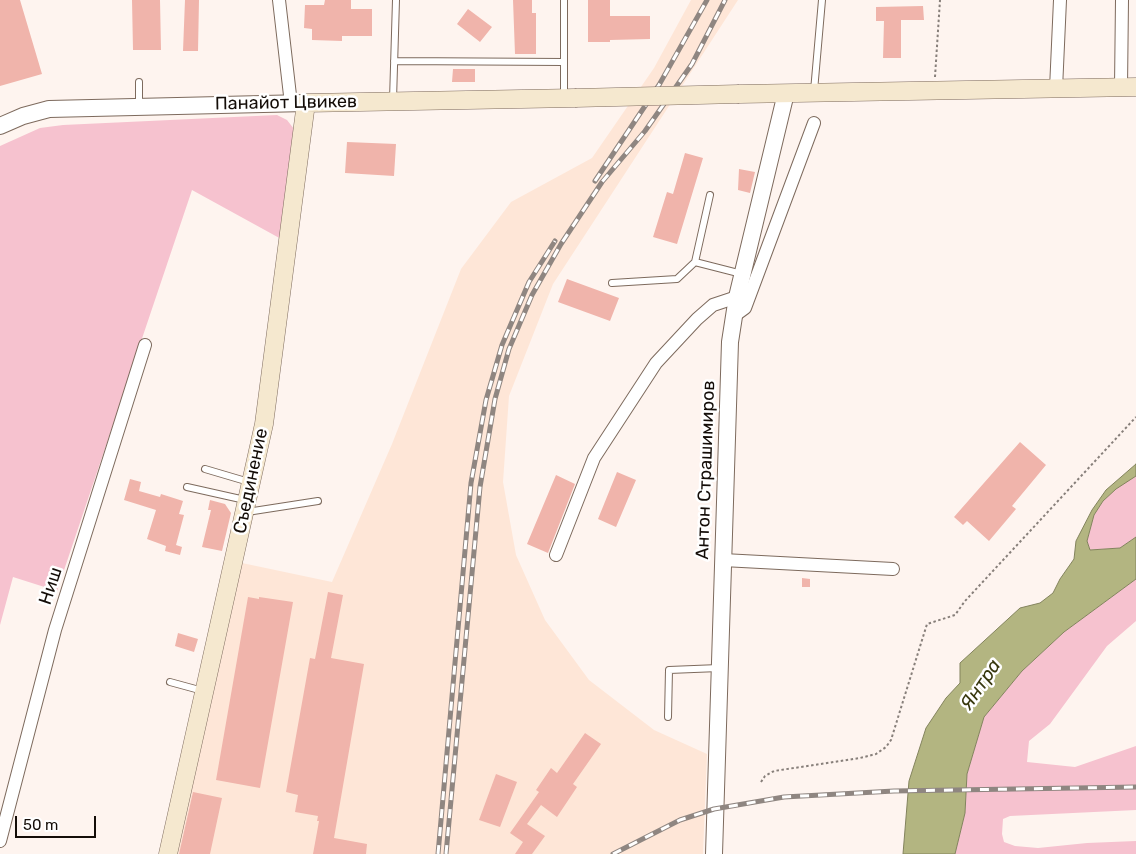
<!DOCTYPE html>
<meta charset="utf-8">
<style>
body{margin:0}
#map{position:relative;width:1136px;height:854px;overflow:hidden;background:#fef4ef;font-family:Rubik,sans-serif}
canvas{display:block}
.scale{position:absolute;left:15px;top:816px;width:81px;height:22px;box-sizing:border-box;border:2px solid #140d08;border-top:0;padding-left:6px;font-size:15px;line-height:18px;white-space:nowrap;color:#140d08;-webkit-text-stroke:4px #fff;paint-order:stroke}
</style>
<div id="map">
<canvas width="1136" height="854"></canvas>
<div class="scale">50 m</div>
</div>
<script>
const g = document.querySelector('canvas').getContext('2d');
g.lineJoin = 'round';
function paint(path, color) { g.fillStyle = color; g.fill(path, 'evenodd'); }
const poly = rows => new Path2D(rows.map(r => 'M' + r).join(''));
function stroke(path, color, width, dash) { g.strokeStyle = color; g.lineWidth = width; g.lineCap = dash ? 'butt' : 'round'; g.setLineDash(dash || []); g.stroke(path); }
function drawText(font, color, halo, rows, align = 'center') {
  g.font = font + ' Rubik,sans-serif'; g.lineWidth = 5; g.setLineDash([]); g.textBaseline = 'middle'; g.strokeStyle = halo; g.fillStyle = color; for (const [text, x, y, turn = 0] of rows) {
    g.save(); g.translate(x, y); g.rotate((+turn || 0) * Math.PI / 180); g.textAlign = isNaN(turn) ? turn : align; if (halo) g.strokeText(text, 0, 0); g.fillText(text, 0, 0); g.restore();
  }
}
paint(poly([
 [691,0,738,0,553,284,509,396,503,482,516,555,545,620,589,680,654,730,707,754,703,854,175,854,242,563,332,582,392,444,461,269,511,202,592,158,654,68]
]), '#fee6d7');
paint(poly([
 [277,115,287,120,294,129,283,240,192,190,57,591,13,577,0,625,0,146,40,128,63,125],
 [1136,476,1136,537,1120,548,1090,550,1087,541,1094,515,1103,501,1116,488],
 [1136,579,1136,621,1107,646,1050,724,1029,741,1027,762,1075,767,1136,746,1136,810,1010,816,1003,819,1002,834,1004,842,1015,846,1038,848,1087,843,1136,841,1136,854,955,854,965,813,967,774,984,717,1022,671,1064,632]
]), '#f6c2cf');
const water = poly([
 [1136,464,1136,476,1116,489,1103,501,1094,515,1087,541,1090,550,1120,548,1136,537,1136,579,1064,632,1022,671,984,717,967,774,965,813,955,854,903,854,909,781,926,728,946,698,960,683,960,663,1020,608,1040,603,1053,593,1060,579,1074,559,1076,541,1092,510,1106,490,1136,464]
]);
paint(water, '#b3b581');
stroke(water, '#83835d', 1);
paint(poly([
 [0,0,20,0,42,74,0,86],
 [132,0,160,0,161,50,133,50],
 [185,0,199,0,198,51,183,51],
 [325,0,351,0,351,9,372,9,372,36,342,36,342,41,312,40,312,29,304,28,305,5,324,5],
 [513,0,532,0,532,13,536,13,536,54,515,54],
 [588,0,610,0,610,16,650,16,650,39,610,40,610,42,588,42],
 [923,6,924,20,901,20,901,58,883,58,884,21,876,21,876,7],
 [468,9,492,27,480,42,457,24],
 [453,69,475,69,475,82,452,82],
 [347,142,396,144,394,176,345,173],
 [685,153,703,158,677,244,653,237,667,192,673,194],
 [739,169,755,172,750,193,738,190],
 [567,279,619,298,610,321,558,302],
 [1020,442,1046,465,1012,506,1016,509,989,541,967,521,963,525,954,517],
 [617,472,636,480,616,527,598,519],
 [556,475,575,484,548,553,527,544],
 [130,479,141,482,139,491,160,497,161,494,183,501,179,514,184,515,176,545,182,547,180,555,165,551,166,546,147,539,156,510,124,500],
 [210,500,225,504,231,513,222,551,202,547,211,510,208,510],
 [802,578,810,579,810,587,802,587],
 [328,592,343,595,331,658,364,664,334,838,367,844,366,854,313,854,319,821,317,821,318,816,295,812,298,795,286,792,310,658,315,659],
 [248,597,259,599,259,597,293,602,260,788,216,780],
 [178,633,198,639,194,652,175,646],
 [585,733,601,744,573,784,577,787,557,817,541,805,527,824,545,836,532,854,515,854,523,842,510,833,539,792,536,790,551,768,557,773],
 [496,774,517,782,500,827,479,820],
 [193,792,222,798,210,854,179,854]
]), '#f0b4ab');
const service = poly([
 [394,61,564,62],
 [139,82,139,105],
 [814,91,822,0],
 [564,97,564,0],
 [393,100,396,0],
 [695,262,710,195],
 [612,283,677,279,695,262,742,274],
 [205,469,249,482],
 [187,487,245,500],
 [247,512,318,501],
 [170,682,203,691],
 [668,717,669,670,719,668]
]);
const minor = poly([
 [279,0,291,104],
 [1121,87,1122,0],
 [1056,89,1060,0],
 [734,316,745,308,814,123],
 [556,555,594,458,656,363,697,319,713,305,737,297],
 [723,560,893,569],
 [0,841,55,630,145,345]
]);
const tertiary = poly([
 [0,126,23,116,49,109,306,103],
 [714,854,730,342,737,297,786,93]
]);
const secondary = poly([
 [739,94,1136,87],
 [168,854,264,424,306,103,575,98]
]);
stroke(service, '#7d6a5d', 8);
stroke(minor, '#7d6a5d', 14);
stroke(tertiary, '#7d6a5d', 18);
stroke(secondary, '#7d6a5d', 19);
stroke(poly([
 [935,77,940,0],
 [761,782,765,776,774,771,860,758,876,754,886,747,891,740,927,624,955,615,965,601,1136,417]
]), '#877f7a', 2, [2.5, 2.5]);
stroke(service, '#fff', 6);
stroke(minor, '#fff', 12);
stroke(tertiary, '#fff', 16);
stroke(secondary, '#f5e8cf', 18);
const rail = poly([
 [595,181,659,85,707,0],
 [438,854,471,483,486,400,502,345,529,282,555,241],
 [446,854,480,487,495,399,509,349,532,295,561,244,602,182,645,131,692,64,725,0],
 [613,854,680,820,714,809,784,797,894,791,1136,787]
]);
stroke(rail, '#8f8681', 5);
stroke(rail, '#fff', 3, [9]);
const secondaryBridge = poly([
 [575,98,739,94]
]);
stroke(secondaryBridge, '#7d6a5d', 19, []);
stroke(secondaryBridge, '#f5e8cf', 18);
drawText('18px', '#140d08', '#fff', [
 ["Панайот Цвикев",286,103,-1],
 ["Антон Страшимиров",706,470,-88],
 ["Съединение",251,481,-78],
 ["Ниш",51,586,-72]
]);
drawText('italic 19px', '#38380e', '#fff', [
 ["Янтра",981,685,-56]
]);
</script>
